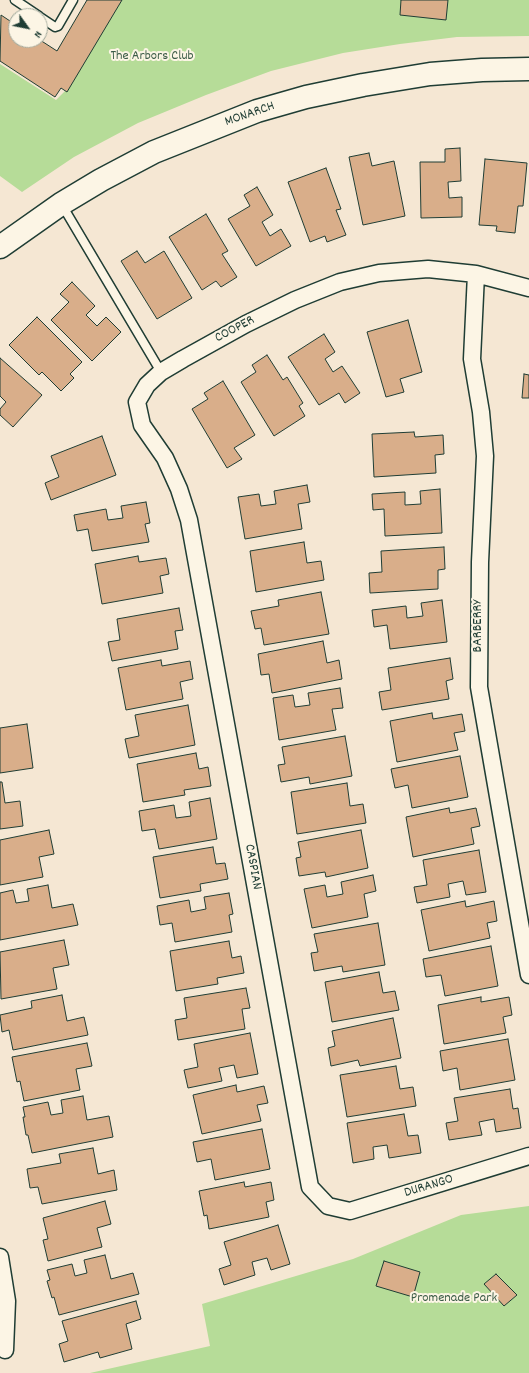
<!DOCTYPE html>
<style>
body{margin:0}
#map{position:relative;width:529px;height:1373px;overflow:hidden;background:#f5e7d3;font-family:Dekko,sans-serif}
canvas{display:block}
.north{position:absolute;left:8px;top:8px;width:40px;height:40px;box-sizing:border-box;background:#fcf5e5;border:1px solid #a4ab9e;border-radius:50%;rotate:123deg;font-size:11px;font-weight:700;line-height:16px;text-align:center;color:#1f3d34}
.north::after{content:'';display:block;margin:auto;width:14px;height:18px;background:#1f3d34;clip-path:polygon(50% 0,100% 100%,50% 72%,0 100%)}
</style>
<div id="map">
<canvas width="529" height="1373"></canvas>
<div class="north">N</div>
</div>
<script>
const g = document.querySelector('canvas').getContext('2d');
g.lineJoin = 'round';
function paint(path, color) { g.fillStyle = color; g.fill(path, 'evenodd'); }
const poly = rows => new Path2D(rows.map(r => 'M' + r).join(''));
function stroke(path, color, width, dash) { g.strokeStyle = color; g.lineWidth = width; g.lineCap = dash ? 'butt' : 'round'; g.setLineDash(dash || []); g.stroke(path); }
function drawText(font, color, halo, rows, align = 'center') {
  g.font = font + ' Dekko,sans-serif'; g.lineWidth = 4; g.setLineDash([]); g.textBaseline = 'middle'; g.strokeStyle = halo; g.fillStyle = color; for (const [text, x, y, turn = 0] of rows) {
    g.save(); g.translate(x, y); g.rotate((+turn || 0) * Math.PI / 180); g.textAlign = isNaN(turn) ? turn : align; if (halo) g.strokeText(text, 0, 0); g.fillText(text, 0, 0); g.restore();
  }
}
paint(poly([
 [119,0,529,0,529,36,457,37,400,44,343,53,271,71,206,95,138,123,74,157,22,192,0,176,0,64,56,100,66,90],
 [529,1206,529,1373,90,1373,210,1346,202,1304,353,1259,461,1215]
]), '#b6dc98');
const building = poly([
 [87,0,122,0,67,92,61,88,55,97,0,61,1,15,16,25,16,40,40,40,57,51,87,0],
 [401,0,448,0,446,20,400,15,401,0],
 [460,148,461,181,448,182,449,198,462,197,462,217,421,218,420,162,445,162,445,149,460,148],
 [369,153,372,166,394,161,405,216,363,225,349,157,369,153],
 [485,159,527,163,523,206,518,206,515,233,496,231,497,226,479,225,485,159],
 [326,168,341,209,336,210,346,235,327,242,325,236,310,242,288,182,326,168],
 [257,187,273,215,262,222,270,236,281,229,291,246,256,266,228,219,250,206,244,195,257,187],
 [206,214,228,251,222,254,237,277,221,287,216,281,202,290,169,237,206,214],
 [137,251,145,263,164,251,192,298,157,319,121,261,137,251],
 [72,282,95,306,86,315,97,326,106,317,121,332,92,361,51,320,69,302,60,294,72,282],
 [37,317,82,362,70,374,74,378,61,391,42,372,39,375,9,345,37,317],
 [408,320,422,372,400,379,404,392,386,397,367,332,408,320],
 [324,334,335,352,325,359,333,372,342,366,360,393,345,403,339,393,319,405,288,357,324,334],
 [267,355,283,380,287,377,303,403,299,406,305,416,274,436,241,382,256,372,252,365,267,355],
 [0,358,42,395,13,427,0,415,0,409,6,402,0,396,0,358],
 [524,374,529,375,529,398,522,398,524,374],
 [223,381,255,435,234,448,242,459,227,468,192,409,208,399,204,393,223,381],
 [414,432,415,437,443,435,444,454,435,455,436,473,374,477,372,434,414,432],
 [102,436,116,475,51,500,45,483,59,477,51,456,102,436],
 [307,485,310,502,298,504,302,529,245,539,238,497,259,494,261,506,276,504,274,491,307,485],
 [440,489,442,533,385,536,384,509,373,510,372,494,405,492,405,505,421,504,420,491,440,489],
 [146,502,150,523,145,524,149,542,92,551,88,529,77,531,74,515,106,509,108,520,123,518,121,506,146,502],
 [304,542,307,563,321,561,324,580,256,592,250,551,304,542],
 [444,547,445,569,438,570,438,589,370,593,369,573,382,572,381,551,444,547],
 [138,556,139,562,166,558,169,574,160,576,163,593,102,604,95,564,138,556],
 [321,592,329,634,264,645,261,628,255,629,251,611,279,606,278,600,321,592],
 [442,600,447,642,390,649,387,625,374,627,372,610,406,606,407,618,423,616,421,603,442,600],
 [179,608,183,630,175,631,178,649,112,661,108,642,120,640,117,619,179,608],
 [323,641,327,663,339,660,342,679,272,693,269,674,261,675,258,654,323,641],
 [450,658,453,679,446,681,449,699,382,710,379,692,391,690,388,668,450,658],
 [161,660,162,666,190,661,193,679,180,682,183,699,126,710,118,668,161,660],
 [340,688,343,708,332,709,336,730,279,740,273,698,293,695,295,707,310,705,308,693,340,688],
 [188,705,195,745,129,758,125,739,139,736,135,715,188,705],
 [432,713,433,719,462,714,465,731,454,733,458,750,397,762,390,721,432,713],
 [27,724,33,768,0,773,0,728,27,724],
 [345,736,352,776,310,784,309,777,281,782,278,765,285,764,282,747,345,736],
 [196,753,199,769,208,767,211,786,184,790,185,795,143,802,137,764,196,753],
 [460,756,468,797,412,808,408,785,395,788,391,769,460,756],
 [0,782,2,782,5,803,20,801,23,826,0,829,0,782],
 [347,783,350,806,363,804,366,823,297,834,291,792,347,783],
 [210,798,217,839,159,849,155,829,142,831,139,811,174,805,176,818,191,816,189,802,210,798],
 [449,808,450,813,476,808,480,826,471,828,474,844,413,857,406,817,449,808],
 [49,830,54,854,39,857,43,877,0,885,0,840,49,830],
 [361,830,368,868,326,877,325,872,299,876,296,858,301,857,298,842,361,830],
 [213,847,216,864,225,863,228,879,200,884,201,891,160,898,153,857,213,847],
 [479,850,486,892,466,895,463,881,448,884,450,897,417,903,414,887,427,885,423,860,479,850],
 [373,875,376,891,364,894,368,917,312,928,304,889,325,885,327,897,343,894,341,882,373,875],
 [48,885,52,908,73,904,78,925,0,940,0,893,13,890,16,903,29,901,27,889,48,885],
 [229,893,233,914,229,915,232,932,175,942,172,923,160,925,157,906,189,900,191,912,206,909,204,897,229,893],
 [465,901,466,907,494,901,497,921,487,923,490,938,429,951,421,910,465,901],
 [378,923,385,965,343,972,342,966,314,971,311,953,318,952,314,934,378,923],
 [64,940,69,965,53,968,57,989,1,999,0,952,64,940],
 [229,941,232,958,241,956,244,973,217,978,218,984,176,991,170,951,229,941],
 [491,946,498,986,445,996,441,975,426,977,423,959,491,946],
 [379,972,383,993,395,991,399,1010,332,1022,325,982,379,972],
 [246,988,250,1008,242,1009,245,1029,178,1040,175,1020,187,1018,184,998,246,988],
 [62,995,67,1021,84,1017,88,1035,13,1050,9,1030,2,1032,0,1015,32,1008,31,1001,62,995],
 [481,997,481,1002,509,997,512,1015,503,1017,506,1033,444,1044,438,1005,481,997],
 [393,1018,401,1058,360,1066,358,1060,331,1066,328,1048,335,1046,332,1031,393,1018],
 [250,1033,258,1074,237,1078,234,1065,219,1068,222,1081,188,1088,184,1070,198,1067,194,1044,250,1033],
 [508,1039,515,1080,460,1090,457,1068,443,1071,440,1051,508,1039],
 [87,1043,92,1066,76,1069,80,1090,24,1101,20,1081,17,1082,12,1057,87,1043],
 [396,1066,400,1089,413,1087,416,1106,347,1117,340,1075,396,1066],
 [236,1085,237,1092,264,1086,268,1103,257,1105,261,1121,202,1134,193,1095,236,1085],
 [510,1089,513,1109,518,1108,521,1128,496,1132,494,1119,479,1122,482,1135,449,1140,446,1123,458,1121,454,1098,510,1089],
 [83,1096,87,1120,109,1116,113,1137,32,1153,28,1135,26,1135,23,1117,25,1117,23,1107,48,1102,51,1115,63,1113,61,1100,83,1096],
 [404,1114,408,1136,418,1135,421,1153,389,1158,387,1145,373,1147,374,1159,353,1163,347,1123,404,1114],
 [262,1129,270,1169,215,1180,211,1159,197,1162,193,1142,262,1129],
 [93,1148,98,1174,114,1170,117,1190,42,1204,38,1187,30,1188,27,1169,61,1163,59,1154,93,1148],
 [244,1182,245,1187,271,1182,274,1200,266,1202,269,1217,209,1229,207,1215,204,1216,199,1191,244,1182],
 [105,1201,111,1224,97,1228,102,1247,48,1261,43,1240,48,1239,43,1218,105,1201],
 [278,1225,290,1264,271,1270,267,1258,252,1262,255,1275,224,1285,219,1269,231,1265,224,1242,278,1225],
 [105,1255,111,1279,133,1273,139,1294,59,1315,54,1297,52,1298,47,1281,50,1280,47,1270,72,1264,75,1276,87,1273,84,1260,105,1255],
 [384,1261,420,1272,413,1297,376,1286,384,1261],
 [496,1274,517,1295,504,1306,484,1284,496,1274],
 [136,1301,141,1319,126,1324,132,1349,100,1358,98,1352,64,1362,59,1344,68,1341,62,1321,136,1301]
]);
paint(building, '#d9ae8a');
stroke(building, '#1f3d34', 1);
const lane = poly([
 [15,0,39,16],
 [40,17,55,27,58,26,73,0],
 [62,205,161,372]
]);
const street = poly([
 [476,274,472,359,481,412,485,456,480,562,479,687,529,975],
 [529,288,476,274,428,269,379,273,340,282,295,300,246,324,183,359,161,372,147,385,137,402,142,425,165,458,179,489,189,520,310,1187,328,1206,350,1211,529,1156],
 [0,1257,7,1301,5,1350]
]);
const secondary = poly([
 [0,247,61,204,101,180,154,152,257,111,306,97,363,85,430,74,482,70,529,69]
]);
stroke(lane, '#1f3d34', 11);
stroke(street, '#1f3d34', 19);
stroke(secondary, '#1f3d34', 25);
stroke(lane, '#fcf5e5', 8);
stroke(street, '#fcf5e5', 16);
stroke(secondary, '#fcf5e5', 22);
drawText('14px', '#3d5d48', '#fcf5e5', [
 ["The Arbors Club",152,57],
 ["Promenade Park",454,1299]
]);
drawText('14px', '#1f3d34', '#fcf5e5', [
 ["MONARCH",250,115,-19],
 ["COOPER",235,330,-28],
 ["BARBERRY",479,626,-90],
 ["CASPIAN",252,867,80],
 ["DURANGO",429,1187,-17]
]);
</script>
